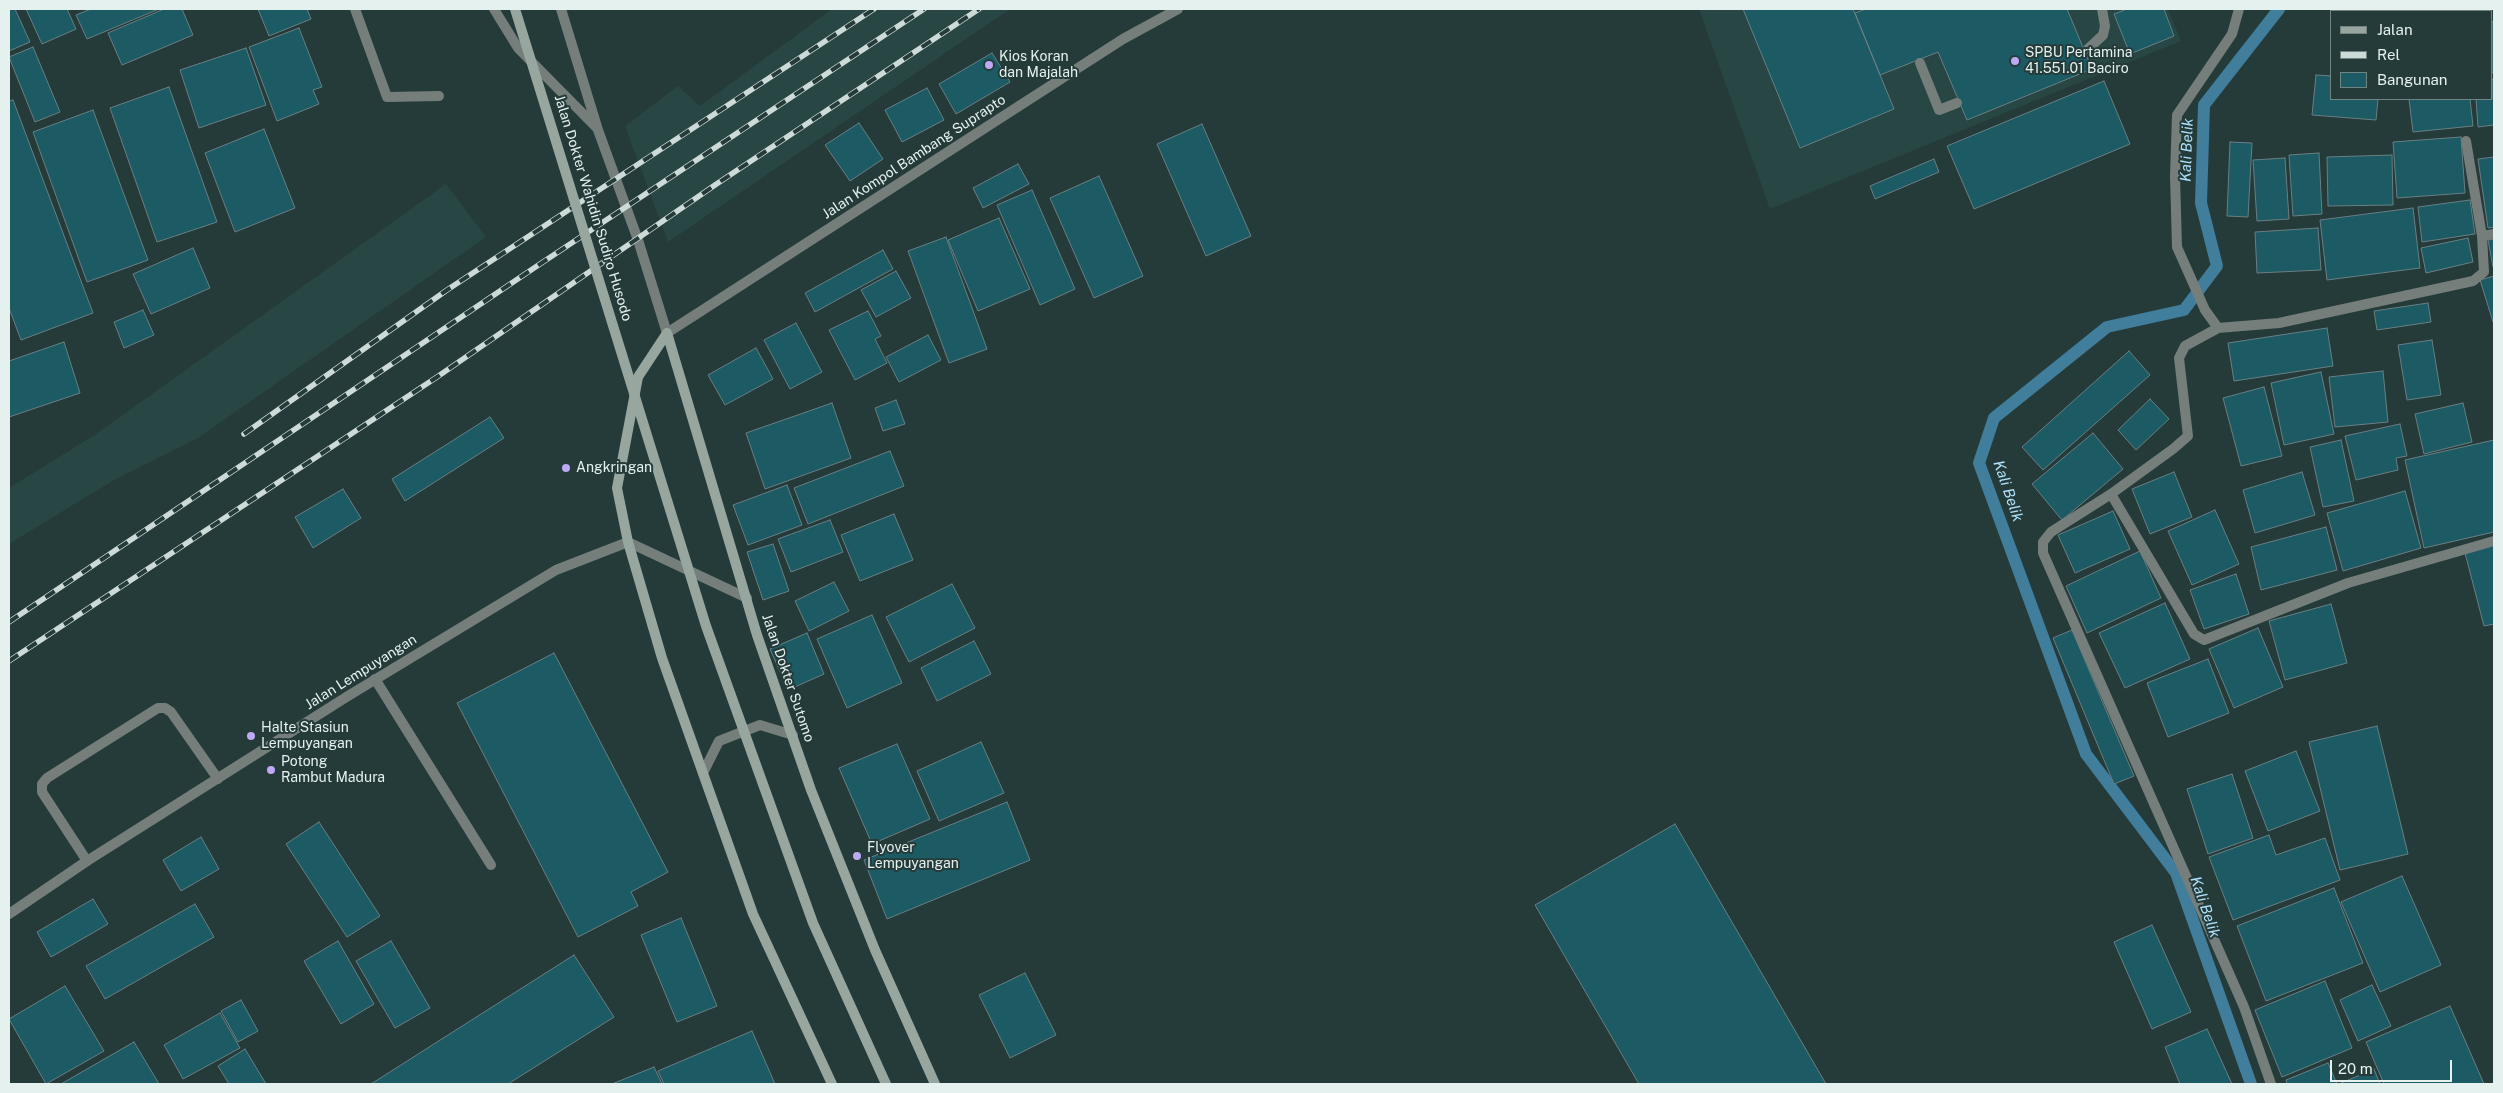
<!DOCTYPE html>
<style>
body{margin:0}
#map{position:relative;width:2503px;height:1093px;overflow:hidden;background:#253b39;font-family:"Public Sans",sans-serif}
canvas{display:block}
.frame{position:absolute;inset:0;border:10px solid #e4f1ef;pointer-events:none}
.legend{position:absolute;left:2330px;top:10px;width:162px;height:90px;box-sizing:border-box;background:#253b39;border:1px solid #718482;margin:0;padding:6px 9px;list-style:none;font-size:15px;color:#e4f1ef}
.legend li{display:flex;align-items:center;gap:10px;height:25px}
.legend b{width:25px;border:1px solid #718482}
.scale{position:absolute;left:2330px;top:1060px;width:122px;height:22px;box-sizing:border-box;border:2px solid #e4f1ef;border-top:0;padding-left:6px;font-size:15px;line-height:18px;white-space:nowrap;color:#e4f1ef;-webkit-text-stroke:4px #253b39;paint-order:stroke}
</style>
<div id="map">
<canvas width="2503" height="1093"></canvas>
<div class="frame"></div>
<ul class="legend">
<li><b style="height:6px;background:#98a6a0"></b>Jalan</li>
<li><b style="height:6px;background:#ccdad8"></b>Rel</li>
<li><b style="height:14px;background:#1c5a64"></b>Bangunan</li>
</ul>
<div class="scale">20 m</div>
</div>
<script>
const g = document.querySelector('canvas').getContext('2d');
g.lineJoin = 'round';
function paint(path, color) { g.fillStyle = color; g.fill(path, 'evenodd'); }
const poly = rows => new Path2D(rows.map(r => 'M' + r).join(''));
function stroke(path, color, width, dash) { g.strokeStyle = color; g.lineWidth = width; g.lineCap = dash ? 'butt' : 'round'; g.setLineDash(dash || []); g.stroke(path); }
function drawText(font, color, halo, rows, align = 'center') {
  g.font = font + ' "Public Sans",sans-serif'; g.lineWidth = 4; g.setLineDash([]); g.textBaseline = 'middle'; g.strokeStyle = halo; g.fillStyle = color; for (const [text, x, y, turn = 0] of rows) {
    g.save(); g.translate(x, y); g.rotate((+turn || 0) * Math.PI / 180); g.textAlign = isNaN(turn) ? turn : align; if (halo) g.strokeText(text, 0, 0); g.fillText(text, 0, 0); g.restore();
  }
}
paint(poly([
 [832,9,1010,9,668,242,625,126,678,86,700,106],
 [1699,9,2168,9,2181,41,1770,209],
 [446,184,486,237,198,438,114,480,9,544,9,488,96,434]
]), '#274644');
stroke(poly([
 [2251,1084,2176,873,2086,754,1979,463,1994,418,2107,327,2184,310,2217,266,2201,203,2204,105,2279,9]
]), '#407e9c', 12);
const building = poly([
 [9,9,15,9,30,42,9,51,9,9],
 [26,9,67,9,76,29,42,44,26,9],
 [91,9,159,9,87,39,76,15,91,9],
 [164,9,182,9,193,35,122,65,108,33,164,9],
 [258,9,307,9,311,19,269,36,258,9],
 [1743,9,1853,9,1894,109,1800,148,1743,9],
 [1866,9,2067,9,2092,69,1967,120,1938,52,1880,75,1855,13,1866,9],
 [2127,9,2164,9,2174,36,2130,54,2114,14,2127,9],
 [2380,9,2400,9,2392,11,2381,11,2380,9],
 [2494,21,2494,72,2492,73,2492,22,2494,21],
 [299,28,322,87,313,90,319,104,277,121,249,47,299,28],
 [33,47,60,112,35,122,9,57,33,47],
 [246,48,266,105,199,128,180,70,246,48],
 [992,53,1010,82,956,114,939,84,992,53],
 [2316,75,2332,76,2332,99,2378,99,2376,120,2312,115,2316,75],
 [2492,79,2494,79,2494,125,2478,127,2476,99,2492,99,2492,79],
 [2104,81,2130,144,1974,209,1947,146,2104,81],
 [169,87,217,222,157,242,110,108,169,87],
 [927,88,944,120,902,142,885,110,927,88],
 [2409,99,2470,99,2473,126,2413,132,2409,99],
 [13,100,93,313,21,340,9,308,9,101,13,100],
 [93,110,148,260,87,282,33,132,93,110],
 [859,123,883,159,850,181,825,145,859,123],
 [1202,124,1251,236,1206,256,1157,144,1202,124],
 [264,129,295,208,235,232,205,153,264,129],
 [2461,137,2465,193,2397,198,2393,142,2461,137],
 [2230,142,2252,143,2248,217,2227,216,2230,142],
 [2319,153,2322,214,2293,216,2289,155,2319,153],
 [2392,155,2393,205,2328,206,2327,157,2392,155],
 [2494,157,2494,227,2488,228,2478,159,2494,157],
 [2285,158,2289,219,2257,221,2253,160,2285,158],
 [1934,159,1939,172,1875,199,1870,186,1934,159],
 [1018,164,1029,184,983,208,973,188,1018,164],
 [1099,176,1143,276,1094,298,1050,198,1099,176],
 [1032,190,1075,289,1040,305,997,205,1032,190],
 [2470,200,2475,234,2422,242,2418,207,2470,200],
 [2413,208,2420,268,2327,280,2320,220,2413,208],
 [999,218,1030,289,978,311,948,240,999,218],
 [2318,228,2321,270,2257,273,2255,232,2318,228],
 [946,237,987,349,949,363,908,251,946,237],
 [2468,238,2473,262,2426,273,2421,248,2468,238],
 [2494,239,2494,267,2493,267,2488,240,2494,239],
 [193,248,210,288,151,314,133,274,193,248],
 [883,250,893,269,815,312,805,293,883,250],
 [896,271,911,298,876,317,861,290,896,271],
 [2494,276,2494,325,2480,280,2494,276],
 [2428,303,2431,322,2377,330,2374,311,2428,303],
 [143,310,154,335,124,348,114,322,143,310],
 [868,311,881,336,875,339,887,363,855,380,829,330,868,311],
 [796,323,822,372,790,389,764,340,796,323],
 [2327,328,2333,366,2234,381,2228,343,2327,328],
 [928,335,941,360,899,382,886,357,928,335],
 [2432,340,2441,395,2407,400,2398,345,2432,340],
 [64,342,80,393,9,417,9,361,64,342],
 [756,348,773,379,725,405,708,375,756,348],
 [2129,351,2150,375,2043,470,2022,447,2129,351],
 [2383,371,2388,422,2335,427,2329,377,2383,371],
 [2321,372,2334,434,2284,445,2271,383,2321,372],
 [2264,387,2282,456,2241,466,2223,398,2264,387],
 [2150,399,2169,419,2136,450,2118,430,2150,399],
 [896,400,905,424,883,431,875,408,896,400],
 [832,403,851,458,765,489,746,433,832,403],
 [2463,403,2472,442,2424,454,2415,414,2463,403],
 [490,417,504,438,405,501,392,479,490,417],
 [2400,424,2407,456,2396,458,2398,470,2356,480,2345,436,2400,424],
 [2093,433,2123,469,2062,520,2032,484,2093,433],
 [2341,440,2354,501,2323,507,2310,447,2341,440],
 [2494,440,2494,532,2424,548,2405,460,2494,440],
 [890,451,904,486,808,524,794,488,890,451],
 [2174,472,2192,517,2150,534,2132,489,2174,472],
 [2302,472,2315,515,2255,533,2243,490,2302,472],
 [787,485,802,525,748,545,733,505,787,485],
 [343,489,361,518,313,548,295,517,343,489],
 [2405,491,2421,548,2343,571,2327,513,2405,491],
 [2215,510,2239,564,2192,585,2168,531,2215,510],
 [2113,511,2130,549,2075,573,2058,535,2113,511],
 [894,514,913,560,860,581,841,535,894,514],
 [830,520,843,552,791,572,778,539,830,520],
 [2326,527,2337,570,2261,590,2251,547,2326,527],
 [773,544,789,591,763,600,747,552,773,544],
 [2494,545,2494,624,2484,626,2465,553,2494,545],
 [2140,551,2161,598,2087,633,2066,586,2140,551],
 [2236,574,2249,614,2204,629,2190,590,2236,574],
 [834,582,849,611,809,631,795,601,834,582],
 [952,584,975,628,909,662,886,617,952,584],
 [2165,603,2190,659,2125,688,2099,633,2165,603],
 [2331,604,2347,663,2285,680,2269,621,2331,604],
 [872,615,902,683,847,708,817,639,872,615],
 [2258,628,2283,687,2234,708,2209,649,2258,628],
 [2072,630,2134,776,2114,784,2053,638,2072,630],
 [807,633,824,674,788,690,770,649,807,633],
 [974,641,991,674,937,701,921,668,974,641],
 [554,653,668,872,631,892,638,906,578,937,457,703,554,653],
 [2208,659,2229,713,2168,737,2147,683,2208,659],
 [2377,726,2408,854,2340,870,2309,742,2377,726],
 [981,742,1004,793,939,821,917,771,981,742],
 [897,744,930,819,872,844,839,768,897,744],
 [2296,751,2320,811,2268,831,2245,771,2296,751],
 [2232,774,2253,838,2208,854,2187,789,2232,774],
 [1007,802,1030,860,887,919,864,860,1007,802],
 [319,822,380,916,347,937,286,844,319,822],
 [1675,824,1826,1084,1639,1084,1535,905,1675,824],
 [2269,835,2276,855,2325,838,2340,880,2233,920,2209,857,2269,835],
 [201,837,219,869,181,891,163,860,201,837],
 [2402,876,2441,965,2380,992,2341,902,2402,876],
 [2334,888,2363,963,2266,1001,2237,926,2334,888],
 [93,899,108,924,51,957,37,932,93,899],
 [195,904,214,937,105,999,86,966,195,904],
 [681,918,717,1006,677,1022,641,935,681,918],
 [2152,925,2191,1012,2152,1029,2114,942,2152,925],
 [338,941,374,1004,341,1024,304,961,338,941],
 [391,941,430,1008,395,1028,356,961,391,941],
 [574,955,614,1017,508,1084,371,1084,574,955],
 [1025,973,1056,1035,1010,1058,979,995,1025,973],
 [2325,981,2352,1048,2282,1077,2255,1010,2325,981],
 [2372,985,2391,1026,2358,1041,2340,1000,2372,985],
 [65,986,104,1051,46,1084,9,1019,65,986],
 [241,1000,258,1031,238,1042,221,1011,241,1000],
 [2450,1006,2484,1084,2384,1084,2366,1042,2450,1006],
 [220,1013,240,1048,183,1079,164,1045,220,1013],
 [2207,1029,2232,1084,2180,1084,2165,1047,2207,1029],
 [752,1031,775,1084,664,1084,658,1071,752,1031],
 [134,1042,159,1084,61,1084,134,1042],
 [245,1049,266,1084,229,1084,218,1066,245,1049],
 [2328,1063,2337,1084,2287,1084,2286,1080,2328,1063],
 [654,1067,662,1084,612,1084,654,1067],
 [2374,1069,2380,1084,2339,1084,2374,1069]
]);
paint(building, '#1c5a64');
stroke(building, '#697f84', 1);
stroke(poly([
 [355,9,387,97,439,96],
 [2088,49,2103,35,2105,26,2102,9],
 [1920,63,1939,110,1957,103],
 [375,679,491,865],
 [87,861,42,792,42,784,47,778,158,708,165,708,171,712,218,779]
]), '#757e7a', 10);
stroke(poly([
 [2239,9,2232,34,2177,115,2175,176,2177,247,2205,310,2218,328,2279,323,2473,281,2484,272,2482,236,2494,234],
 [2466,141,2482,236],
 [2218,328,2185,346,2179,358,2188,436,2173,449,2111,494,2051,532,2043,542,2043,553,2244,1007,2271,1084],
 [2111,494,2194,634,2204,640,2348,583,2494,541]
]), '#757e7a', 10);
stroke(poly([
 [494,9,518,48,596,127],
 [561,9,598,130,638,240,667,333,1123,39,1178,9],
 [703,773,719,741,760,725,793,735],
 [9,914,87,861,348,696,556,570,628,542,747,598]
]), '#757e7a', 10);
stroke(poly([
 [667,333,638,377,617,488,628,542,662,658,753,914,832,1084],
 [667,333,757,635,811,790,875,950,935,1084]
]), '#98a6a0', 10);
const rail = poly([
 [244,434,447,290,874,9],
 [9,622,537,266,924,9],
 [9,661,437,377,715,185,979,9]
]);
stroke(rail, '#ccdad8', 5.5);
stroke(rail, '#253b39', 4, [11]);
stroke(poly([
 [515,9,706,626,813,923,886,1084]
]), '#98a6a0', 10);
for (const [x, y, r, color] of [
 [2015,61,5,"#bda9f5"],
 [989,65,5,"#bda9f5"],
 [566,468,5,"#bda9f5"],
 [251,736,5,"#bda9f5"],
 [271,770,5,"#bda9f5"],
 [857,856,5,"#bda9f5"]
]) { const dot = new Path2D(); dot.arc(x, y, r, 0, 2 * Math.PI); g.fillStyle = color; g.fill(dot); stroke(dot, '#253b39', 2); }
drawText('14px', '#e4f1ef', '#253b39', [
 ["SPBU Pertamina",2025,53],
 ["41.551.01 Baciro",2025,69],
 ["Kios Koran",999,57],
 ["dan Majalah",999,73],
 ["Angkringan",576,468],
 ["Halte Stasiun",261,728],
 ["Lempuyangan",261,744],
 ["Potong",281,762],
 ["Rambut Madura",281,778],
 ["Flyover",867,848],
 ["Lempuyangan",867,864]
], 'left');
drawText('14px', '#e4f1ef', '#253b39', [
 ["Jalan Kompol Bambang Suprapto",914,157,-33],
 ["Jalan Dokter Wahidin Sudiro Husodo",593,208,73],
 ["Jalan Lempuyangan",361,672,-32],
 ["Jalan Dokter Sutomo",788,678,71]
]);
drawText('italic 15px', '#ace0fb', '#253b39', [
 ["Kali Belik",2187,150,-88],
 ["Kali Belik",2008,491,71],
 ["Kali Belik",2205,907,71]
]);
</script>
